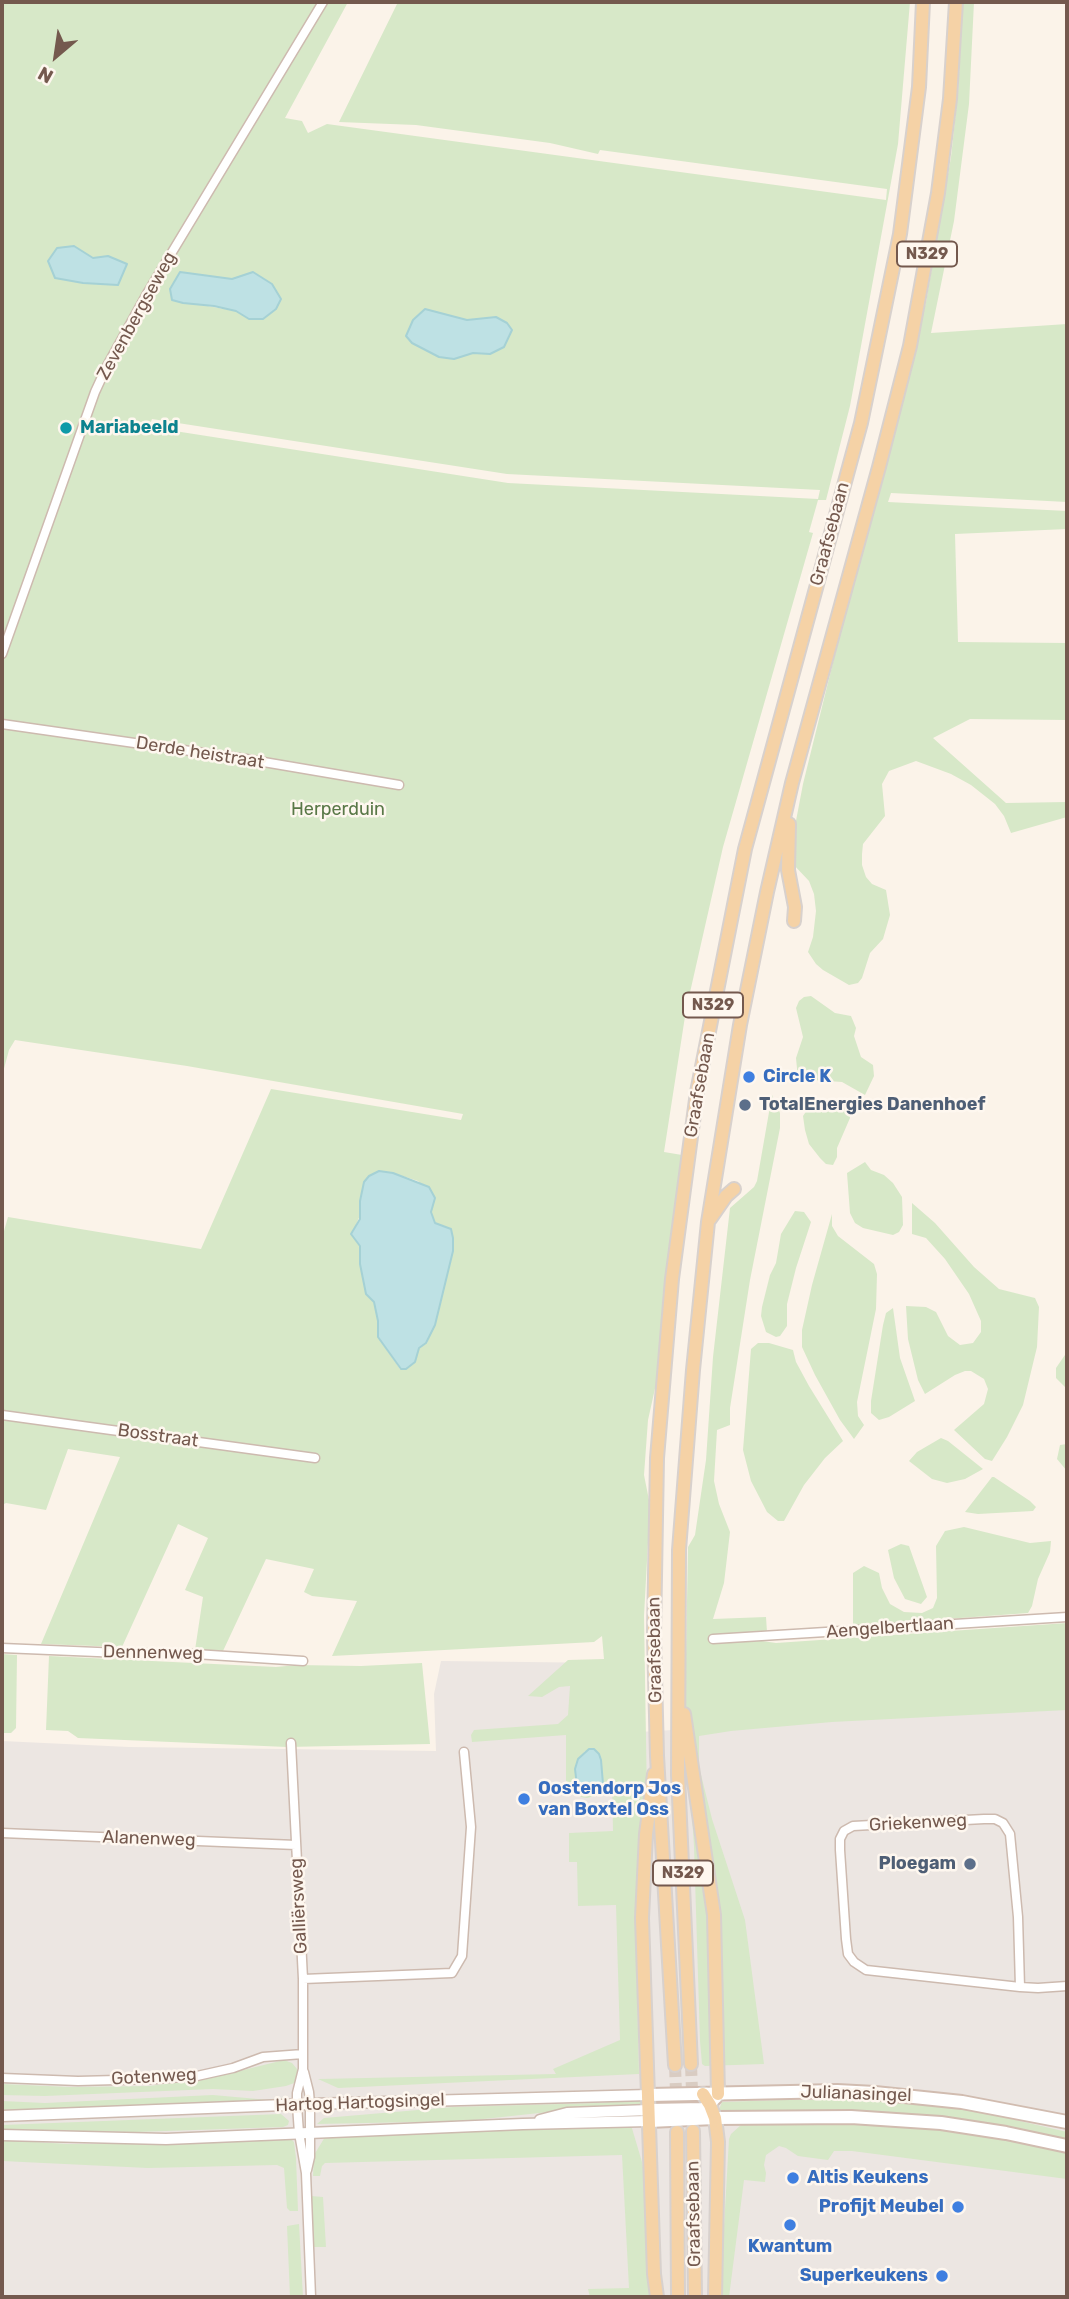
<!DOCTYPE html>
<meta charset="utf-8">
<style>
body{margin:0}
#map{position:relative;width:1069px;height:2299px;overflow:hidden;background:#fbf3e9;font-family:Rubik,sans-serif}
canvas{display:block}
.frame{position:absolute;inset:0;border:4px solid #74594e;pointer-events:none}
.north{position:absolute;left:21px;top:21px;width:70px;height:70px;-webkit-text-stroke:5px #fef7ef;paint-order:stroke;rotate:209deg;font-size:19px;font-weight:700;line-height:28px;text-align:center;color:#74594e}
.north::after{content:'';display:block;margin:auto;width:24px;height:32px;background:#74594e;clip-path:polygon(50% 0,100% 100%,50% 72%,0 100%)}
</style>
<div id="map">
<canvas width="1069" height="2299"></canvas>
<div class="frame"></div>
<div class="north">N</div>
</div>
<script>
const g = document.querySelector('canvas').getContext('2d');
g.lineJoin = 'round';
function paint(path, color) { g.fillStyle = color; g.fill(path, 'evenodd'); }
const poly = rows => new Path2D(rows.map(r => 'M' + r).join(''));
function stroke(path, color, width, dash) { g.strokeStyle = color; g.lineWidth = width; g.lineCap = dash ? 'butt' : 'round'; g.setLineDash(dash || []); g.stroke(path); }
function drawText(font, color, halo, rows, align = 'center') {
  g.font = font + ' Rubik,sans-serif'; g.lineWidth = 5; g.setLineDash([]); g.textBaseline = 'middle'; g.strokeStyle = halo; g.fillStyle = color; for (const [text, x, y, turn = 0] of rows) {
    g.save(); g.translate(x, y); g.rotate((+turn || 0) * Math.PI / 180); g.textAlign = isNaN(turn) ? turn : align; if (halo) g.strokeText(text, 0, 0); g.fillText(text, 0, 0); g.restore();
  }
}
paint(poly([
 [441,1661,612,1663,607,1734,1067,1706,1067,2297,2,2297,2,1741,129,1747,436,1751,434,1694]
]), '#ece6e2');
paint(poly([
 [2,2,348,2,285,118,302,121,308,133,327,124,886,200,887,189,600,150,598,154,550,143,416,125,339,122,398,2,910,2,898,144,850,406,826,500,818,500,809,532,813,533,723,847,686,1010,664,1152,682,1155,656,1384,648,1420,644,1475,650,1505,644,1616,647,1800,636,1947,639,2074,338,2088,318,2079,556,2074,553,2069,620,2040,616,1905,578,1906,577,1862,569,1862,569,1833,613,1831,612,1785,605,1785,603,1791,598,1795,587,1798,581,1797,566,1781,566,1735,472,1742,471,1735,474,1730,558,1724,568,1715,570,1686,559,1687,542,1697,528,1696,568,1660,604,1659,602,1636,594,1642,332,1656,357,1601,312,1596,304,1592,314,1569,266,1559,223,1651,195,1650,203,1597,185,1590,208,1538,178,1524,122,1647,41,1644,120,1457,68,1449,46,1510,6,1503,2,1505,2,1419,310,1462,315,1453,121,1428,2,1410,2,1238,8,1217,201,1249,271,1089,461,1120,463,1114,187,1066,15,1040,9,1050,2,1076],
 [202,305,276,309,249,319,236,311],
 [425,309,467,320,496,317,504,346,491,354,474,353,454,359],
 [152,419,507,474,820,490,818,499,508,483,149,427],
 [379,1171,393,1173,418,1181,435,1198,431,1212,435,1223,441,1226,453,1251,430,1336,427,1343,419,1348,415,1362,400,1369,378,1337,378,1321,374,1302,366,1294,360,1264,360,1246,356,1241,355,1227],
 [585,1751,601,1760,603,1783,600,1787,577,1786,576,1763],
 [963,2,974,2,969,104,954,221,931,333,1067,324,1067,502,891,493,888,502,1067,511,1067,529,955,534,958,642,1067,643,1067,720,970,719,933,738,1006,803,1067,802,1067,817,1011,833,1004,816,995,804,971,785,951,774,916,761,889,771,882,784,885,816,863,844,862,854,862,865,866,877,872,884,886,890,890,915,883,939,870,953,862,978,858,983,849,985,823,970,816,964,808,952,813,937,816,911,814,894,809,881,792,863,791,847,803,784,840,634,888,461,926,302,951,157,958,92],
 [811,996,835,1013,851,1016,856,1028,854,1036,861,1057,873,1065,874,1076,865,1095,842,1082,798,1079,796,1058,803,1037,796,1008,799,1001,804,997],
 [772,1095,780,1113,780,1128,750,1280,730,1408,730,1425,717,1430,714,1481,719,1504,730,1532,724,1583,713,1619,766,1617,767,1632,710,1636,710,1643,762,1641,776,1643,1067,1623,1067,1710,832,1722,731,1731,699,1736,699,1767,712,1819,745,1920,764,2064,705,2066,702,2064,700,2041,694,1846,685,1709,688,1547,695,1535,706,1460,713,1357,730,1208,754,1187,757,1181],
 [819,1099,837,1102,846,1107,849,1111,850,1118,837,1148,837,1157,833,1165,826,1164,820,1158,809,1144,805,1130,803,1116,813,1101],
 [865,1162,871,1170,884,1175,893,1183,902,1197,903,1225,899,1232,893,1235,863,1228,855,1223,850,1213,847,1173],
 [912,1203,935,1223,974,1267,999,1289,1035,1298,1039,1307,1037,1347,1023,1405,1007,1437,992,1461,985,1459,954,1430,984,1404,988,1389,984,1379,971,1371,965,1371,955,1375,925,1394,918,1380,908,1339,906,1306,926,1307,936,1312,948,1336,960,1345,973,1343,981,1332,981,1321,969,1294,945,1259,926,1238,912,1234],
 [795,1211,804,1212,811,1222,796,1268,787,1304,787,1326,780,1336,776,1337,766,1332,761,1316,762,1307,770,1275,776,1263,781,1234],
 [832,1214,832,1226,838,1236,874,1264,877,1274,876,1309,857,1402,858,1416,864,1425,854,1439,840,1420,815,1375,802,1347,802,1330,812,1285],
 [893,1308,900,1358,915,1401,889,1417,879,1420,871,1413,871,1401,883,1325,886,1313],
 [758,1343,769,1343,793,1350,796,1362,809,1386,843,1441,825,1458,804,1485,784,1521,778,1521,767,1512,751,1481,743,1450,751,1349],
 [1067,1352,1067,1389,1056,1378,1056,1368],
 [941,1438,948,1441,983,1469,965,1479,947,1483,932,1479,909,1461,917,1452],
 [1067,1444,1067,1471,1057,1459,1060,1445],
 [992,1477,994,1477,1030,1501,1036,1507,1033,1511,978,1514,965,1512],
 [964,1527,1030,1543,1051,1541,1050,1552,1038,1579,1032,1606,1028,1613,853,1626,853,1573,864,1566,879,1573,882,1588,890,1604,904,1612,922,1613,933,1608,937,1598,936,1546,945,1531],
 [901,1544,909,1546,927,1597,921,1604,905,1599,894,1578,888,1550],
 [2,1654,17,1655,16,1728,11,1733,2,1733],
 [49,1656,276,1667,297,1665,361,1666,422,1663,430,1744,287,1747,78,1738,68,1731,46,1730],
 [284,2060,292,2063,297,2069,297,2082,286,2086,253,2091,213,2089,45,2096,2,2095,2,2084,70,2087,149,2086,207,2079],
 [213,2095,269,2100,286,2097,267,2102,2,2110,2,2101,45,2103],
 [645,2099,646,2105,614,2105,465,2121,317,2124,324,2118,453,2107,597,2103],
 [782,2100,911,2100,973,2110,1067,2132,1067,2140,935,2118,882,2112,718,2112,722,2102],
 [281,2114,289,2121,288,2125,283,2127,136,2132,2,2130,2,2125],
 [799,2122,924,2127,1003,2138,1067,2153,1067,2179,852,2151,834,2151,828,2160,798,2156,786,2148,779,2146,766,2155,764,2165,766,2173,765,2182,744,2180,729,2297,720,2297,729,2139,731,2134,741,2125],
 [631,2125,642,2162,648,2197,653,2297,590,2297,588,2289,629,2288,622,2155,325,2163,322,2166,320,2176,313,2176,314,2155,325,2137],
 [291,2139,294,2142,296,2158,298,2211,290,2211,287,2208,284,2168,277,2165,148,2168,2,2161,2,2140,68,2144,140,2144],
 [311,2196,323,2197,326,2247,313,2247],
 [299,2224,303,2297,290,2297,287,2226]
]), '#d7e8c8');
const water = poly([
 [74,246,93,258,108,256,127,264,118,285,83,283,55,278,48,261,57,248,74,246],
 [180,272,232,279,253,272,272,284,281,299,276,309,263,319,249,319,236,311,214,306,183,303,172,300,170,289,180,272],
 [425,309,467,320,496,317,507,323,512,330,504,347,490,354,473,353,454,359,439,357,412,343,406,336,413,320,425,309],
 [379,1171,393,1173,429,1187,435,1198,431,1212,435,1223,451,1229,453,1238,453,1251,435,1325,426,1343,419,1348,415,1362,406,1369,401,1369,378,1337,378,1321,374,1302,366,1294,360,1264,360,1246,351,1234,360,1219,360,1201,364,1182,369,1176,379,1171],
 [589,1749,594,1749,599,1754,601,1760,603,1784,592,1792,587,1792,577,1786,575,1769,578,1759,589,1749]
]);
paint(water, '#bee1e4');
stroke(water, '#a5d1d5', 2);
stroke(poly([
 [691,2064,693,2120],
 [675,2065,677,2120]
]), '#d9ccc2', 12, [12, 6]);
const minor = poly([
 [2,654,95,392,107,366,148,292,323,2],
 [2,724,246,759,399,785],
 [2,1415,315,1458],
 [713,1639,1067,1617],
 [2,1648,121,1653,195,1654,303,1661],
 [291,1743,303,1979,303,2069,297,2093,297,2105,299,2133,306,2173,311,2297],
 [2,1833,296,1845],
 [303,1979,452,1973,462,1956,471,1827,464,1752],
 [1020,1987,1018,1917,1010,1834,1003,1823,995,1819,984,1819,853,1826,844,1831,840,1839,840,1850,846,1939,848,1954,854,1962,866,1970,1020,1987,1038,1988,1067,1986],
 [304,2072,309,2092,310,2104,310,2157,307,2170],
 [2,2078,78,2081,156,2079,197,2076,233,2068,263,2057,303,2054]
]);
const tertiary = poly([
 [2,2116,310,2104,649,2095],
 [540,2120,567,2113,649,2110],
 [2,2135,166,2139,523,2124,649,2121]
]);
const secondary = poly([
 [649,2095,837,2091,875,2093,962,2102,1067,2122],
 [649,2110,704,2109,716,2097],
 [649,2121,715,2118,851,2117,941,2123,1006,2133,1067,2146]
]);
const primary = poly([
 [789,824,788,870,795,907,794,921],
 [710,1219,726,1196,734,1189],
 [684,1714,714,1915,718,2094],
 [654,1774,646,1834,642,1918,654,2274,657,2297],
 [691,2064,678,1775,679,1550,693,1370,708,1222,740,1025,767,892,792,783,879,467,910,346,938,193,950,99,956,2],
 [675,2065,657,1756,654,1635,657,1458,672,1279,697,1092,745,849,861,423,900,234,919,87,923,2],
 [703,2094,710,2105,715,2118,718,2142,715,2297],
 [693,2131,695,2297],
 [677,2132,678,2297]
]);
stroke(minor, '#cdbaaf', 11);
stroke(tertiary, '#cdbaaf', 13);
stroke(secondary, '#d1bcb0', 16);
stroke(primary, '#d8d1cd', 16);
stroke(minor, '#fff', 8);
stroke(tertiary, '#fff', 10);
stroke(secondary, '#fff', 12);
stroke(primary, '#f5d2a6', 12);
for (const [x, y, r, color] of [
 [66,428,7,"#0f9aa8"],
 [749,1077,7,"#3f7fe0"],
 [745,1105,7,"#5c6f8a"],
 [524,1799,7,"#3f7fe0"],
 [970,1864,7,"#5c6f8a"],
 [793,2178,7,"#3f7fe0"],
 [958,2207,7,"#3f7fe0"],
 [790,2225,7,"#3f7fe0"],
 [942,2276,7,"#3f7fe0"]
]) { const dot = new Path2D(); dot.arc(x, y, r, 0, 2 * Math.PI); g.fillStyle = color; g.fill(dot); stroke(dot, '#fef7ef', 2.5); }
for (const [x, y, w] of [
 [927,254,60],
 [713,1005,60],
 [683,1873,60]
]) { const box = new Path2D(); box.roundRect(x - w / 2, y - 12.5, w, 25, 5); g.fillStyle = '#fef7ef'; g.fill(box); stroke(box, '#74594e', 2); }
drawText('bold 16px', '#74594e', null, [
 ["N329",927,254],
 ["N329",713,1005],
 ["N329",683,1873]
]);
drawText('18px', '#74594e', '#fef7ef', [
 ["Zevenbergseweg",137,316,-61],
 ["Graafsebaan",830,534,-75],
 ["Derde heistraat",200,753,9],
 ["Graafsebaan",700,1085,-80],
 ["Bosstraat",158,1436,8],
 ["Aengelbertlaan",890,1628,-4],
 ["Graafsebaan",655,1650,-91],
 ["Dennenweg",153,1653,1],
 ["Griekenweg",918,1823,-3],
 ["Alanenweg",149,1839,2],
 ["Galliërsweg",299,1906,-93],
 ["Gotenweg",154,2077,-3],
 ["Julianasingel",856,2094,2],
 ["Hartog Hartogsingel",360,2103,-2],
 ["Graafsebaan",694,2214,-91]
]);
drawText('bold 18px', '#0d838f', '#fef7ef', [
 ["Mariabeeld",80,428]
], 'left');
drawText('18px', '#597847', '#fef7ef', [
 ["Herperduin",338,810]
]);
drawText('bold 18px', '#366cbe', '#fef7ef', [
 ["Circle K",763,1077],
 ["Oostendorp Jos",538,1789],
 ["van Boxtel Oss",538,1810],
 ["Altis Keukens",807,2178],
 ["Profijt Meubel",944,2207,"right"],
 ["Kwantum",790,2247,"center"],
 ["Superkeukens",928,2276,"right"]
], 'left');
drawText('bold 18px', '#4e5e75', '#fef7ef', [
 ["TotalEnergies Danenhoef",759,1105],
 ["Ploegam",956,1864,"right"]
], 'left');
</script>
